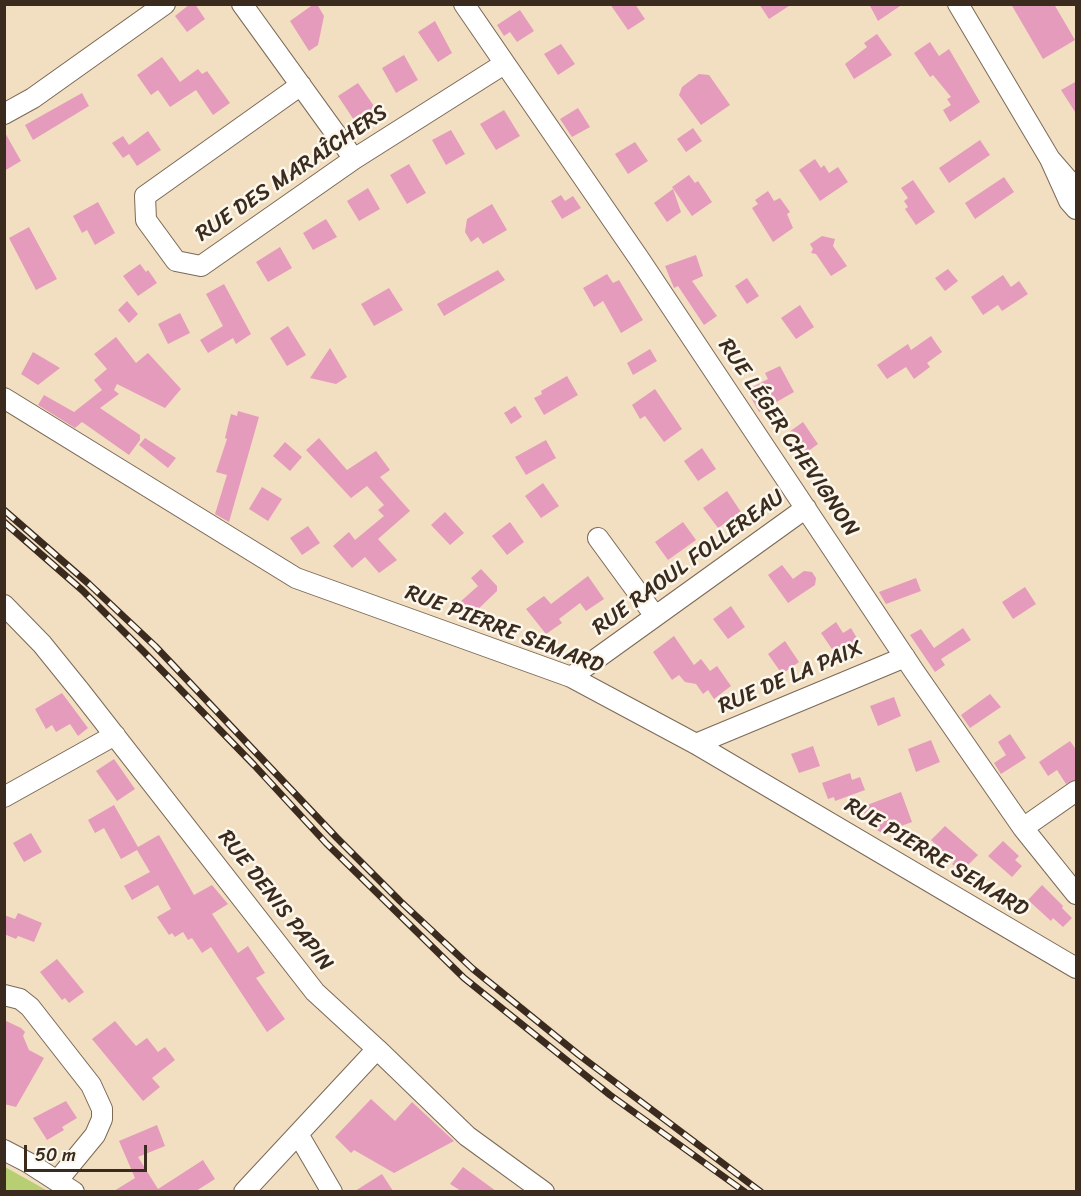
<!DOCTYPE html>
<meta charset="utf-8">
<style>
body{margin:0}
#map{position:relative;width:1081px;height:1196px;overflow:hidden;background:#f2dfc1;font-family:Sriracha,sans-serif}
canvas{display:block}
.frame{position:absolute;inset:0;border:6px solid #3b2a1e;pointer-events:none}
.scale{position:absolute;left:24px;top:1145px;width:123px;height:27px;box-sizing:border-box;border:3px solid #3b2a1e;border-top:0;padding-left:8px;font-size:18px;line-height:21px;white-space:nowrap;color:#3b2a1e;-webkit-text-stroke:4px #fbf7ec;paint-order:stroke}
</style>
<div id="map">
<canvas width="1081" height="1196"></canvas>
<div class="frame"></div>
<div class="scale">50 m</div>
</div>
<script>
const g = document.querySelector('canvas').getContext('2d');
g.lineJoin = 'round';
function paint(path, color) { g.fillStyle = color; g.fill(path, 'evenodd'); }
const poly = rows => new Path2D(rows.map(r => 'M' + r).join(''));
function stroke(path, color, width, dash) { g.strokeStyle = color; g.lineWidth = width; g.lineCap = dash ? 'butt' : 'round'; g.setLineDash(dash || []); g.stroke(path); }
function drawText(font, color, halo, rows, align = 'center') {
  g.font = font + ' Sriracha,sans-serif'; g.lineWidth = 5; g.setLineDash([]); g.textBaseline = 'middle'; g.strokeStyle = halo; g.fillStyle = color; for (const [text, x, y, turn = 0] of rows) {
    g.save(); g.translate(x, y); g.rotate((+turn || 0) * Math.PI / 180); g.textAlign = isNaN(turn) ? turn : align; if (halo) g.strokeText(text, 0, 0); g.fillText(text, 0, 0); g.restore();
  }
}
paint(poly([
 [5,1167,48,1191,5,1191]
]), '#b8ce72');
paint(poly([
 [190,4,195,4,205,19,187,32,175,16],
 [314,4,317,4,324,16,318,45,309,51,290,21],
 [610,4,635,4,645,19,628,30],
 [759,4,792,4,769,19],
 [869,4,903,4,878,21],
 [1011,4,1054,4,1075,40,1043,59],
 [520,10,534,31,517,42,510,32,504,36,497,25],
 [435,21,452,53,438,62,418,32],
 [877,34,892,55,854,79,845,64,867,47,864,43],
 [930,42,939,56,949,49,980,102,950,122,943,110,951,105,947,99,951,97,933,75,930,77,914,53],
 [561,44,575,64,558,75,544,54],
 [404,55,418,80,396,93,382,68],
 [162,57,180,82,198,69,202,74,207,71,230,103,213,115,196,90,170,107,158,90,151,95,137,75],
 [699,74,709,75,730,105,701,125,679,95,682,87],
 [1077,81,1077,115,1061,90],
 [358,83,376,109,356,123,338,96],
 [82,93,89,106,33,140,25,125],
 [578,108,590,127,572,137,560,119],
 [504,110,520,136,496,150,480,124],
 [693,128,702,141,686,152,677,139],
 [451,130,465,154,446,165,432,140],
 [4,131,21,161,4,171],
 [148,131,161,150,137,166,129,154,123,158,112,143,123,136,129,145],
 [980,140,990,155,949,183,939,168],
 [635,142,648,161,628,174,615,154],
 [815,159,821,168,824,165,829,173,838,167,848,182,820,201,799,170],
 [409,164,426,193,407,204,390,175],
 [689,175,695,183,698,181,712,202,692,216,672,187],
 [1004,177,1014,192,975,219,965,203],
 [913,180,935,212,916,225,905,209,908,207,904,201,908,198,901,188],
 [368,188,380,209,359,221,347,201],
 [673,189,681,212,667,222,654,203],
 [768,191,774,201,780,198,790,212,787,214,793,228,773,242,752,208,758,204,755,200],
 [561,195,565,201,573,196,581,208,562,219,551,201],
 [98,202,115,233,95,245,87,230,82,233,73,216],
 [492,204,507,230,483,244,478,237,471,242,465,232,467,219],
 [326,219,337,237,313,250,303,233],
 [29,227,57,279,36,290,9,238],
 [822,236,835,239,833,246,847,266,831,276,816,254,811,253,813,249,810,244],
 [280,247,292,268,268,282,256,262],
 [696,255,703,276,692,281,717,316,704,325,678,286,674,288,665,266],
 [140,264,146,272,148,270,157,283,138,296,123,276],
 [948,269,958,281,945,291,935,278],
 [498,270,505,280,444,316,437,304],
 [607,274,613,283,619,280,643,320,621,333,603,301,594,307,583,288],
 [1003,275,1011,287,1019,281,1028,294,1002,311,998,305,983,315,971,297],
 [747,278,759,296,747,304,735,286],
 [224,284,251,334,236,344,233,338,208,353,200,340,223,326,206,294],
 [389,288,403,310,374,326,361,304],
 [127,301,138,314,129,323,118,310],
 [800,305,814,327,796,339,781,318],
 [180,313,190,333,168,344,158,324],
 [288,326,306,355,287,366,270,338],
 [931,336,942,352,927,363,930,367,914,379,906,367,887,379,877,365,908,344,911,350],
 [116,337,136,363,148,353,181,389,165,408,117,384,114,390,119,394,100,408,140,435,140,440,129,455,82,422,75,428,38,405,44,395,74,412,102,390,94,380,107,369,94,354],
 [330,348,347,377,336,384,310,378],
 [650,349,657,361,633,375,627,363],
 [33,352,60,368,38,385,21,374],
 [780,366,794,392,759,412,747,390,768,379,765,373],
 [567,376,578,395,544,415,534,398,542,394,541,391],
 [655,389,682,429,664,442,645,416,640,419,632,405],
 [515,406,522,417,511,424,504,413],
 [238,411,259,417,229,522,215,514,227,475,216,472,227,439,225,438,231,414,237,416],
 [803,422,818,444,803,455,789,432],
 [145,438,176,458,168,468,139,445],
 [319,438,347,470,376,451,390,470,380,477,410,511,378,539,397,560,379,573,365,557,352,568,333,546,349,532,355,540,384,516,378,510,384,505,367,486,351,498,306,450],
 [546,440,556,458,526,475,515,457],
 [285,442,302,457,290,471,273,456],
 [702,448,716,469,698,481,684,461],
 [543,483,559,506,541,518,525,496],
 [262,487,282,499,268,521,249,509],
 [727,491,741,512,718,528,703,508],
 [445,512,464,533,450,545,431,525],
 [510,522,524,542,507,555,492,536],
 [683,522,696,540,668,560,655,542],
 [308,526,320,543,302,555,290,538],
 [782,565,793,579,804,571,812,572,816,578,815,585,788,603,768,575],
 [481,569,497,586,497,591,472,615,460,602,478,586,471,578],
 [588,576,604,599,586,611,580,603,559,619,562,623,546,634,526,609,544,596,551,604],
 [916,578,921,591,886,604,879,592],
 [1025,587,1036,604,1013,619,1002,602],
 [731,606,745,627,728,639,713,619],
 [836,622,843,633,851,628,858,640,836,655,821,633],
 [963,628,971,640,941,659,945,665,935,672,910,635,921,629,934,648],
 [674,636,694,665,701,659,710,671,717,666,731,686,714,699,708,690,703,694,696,684,685,682,679,675,672,680,653,652],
 [785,641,799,662,782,674,768,654],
 [62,693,88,728,78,736,70,724,56,732,52,725,46,729,35,709],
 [990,694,1001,707,970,728,961,715],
 [894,697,901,716,878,726,870,706],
 [1010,734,1026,758,1001,774,994,763,1006,755,998,742],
 [931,740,940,762,916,772,908,749],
 [1070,741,1077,751,1077,779,1066,784,1057,770,1048,776,1039,762],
 [813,746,820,766,799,773,791,754],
 [114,759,135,789,117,801,96,771],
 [850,773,852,780,860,777,865,790,835,801,834,797,828,799,822,783],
 [901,792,912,822,882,833,868,825,862,807],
 [114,805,138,847,159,835,194,895,212,885,228,904,212,914,238,953,248,946,265,973,256,978,285,1019,267,1032,211,947,202,953,192,938,188,940,183,932,175,937,172,933,169,935,157,917,171,909,158,885,132,900,124,886,150,872,137,850,121,859,104,828,95,833,88,820],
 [945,826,978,855,961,872,952,864,954,862,931,840],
 [31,833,42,852,24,862,13,843],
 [1003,841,1019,856,1015,860,1022,866,1012,877,988,856],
 [1042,885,1063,906,1062,908,1072,918,1063,927,1053,918,1051,921,1028,900],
 [18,913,42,923,34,942,18,936,16,939,4,934,4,915,15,919],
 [57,959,84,992,69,1003,65,998,62,1000,40,972],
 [4,1020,21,1028,25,1032,23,1036,29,1050,44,1058,16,1107,4,1104],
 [115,1021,136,1046,147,1038,158,1052,165,1047,175,1060,152,1078,160,1087,143,1101,92,1039],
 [371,1099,395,1121,412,1102,454,1141,394,1173,354,1150,351,1153,335,1137],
 [66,1101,77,1118,62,1127,64,1130,47,1140,33,1118],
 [157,1125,165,1146,138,1157,158,1189,203,1160,215,1179,196,1191,114,1191,135,1178,119,1141],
 [463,1167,496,1191,461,1191,450,1184],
 [382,1174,393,1191,355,1191]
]), '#e59bbb');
const minor = poly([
 [242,4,354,159],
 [464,4,640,260,914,671,1023,828,1076,894],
 [958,4,1050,159],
 [301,85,145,196,146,220,176,261,201,266,354,159,504,64],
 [4,114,33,98,165,4],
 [1076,189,1050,159,1069,201,1076,209],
 [4,398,296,578,571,677,696,744,1076,968],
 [598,538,655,616],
 [4,605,42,644,80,691,315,992,377,1049,467,1136,544,1192],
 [571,677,806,508],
 [696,744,905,657],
 [4,797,115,735],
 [1023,828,1076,791],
 [4,995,20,999,30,1007,91,1085,102,1109,102,1119,95,1135,58,1180],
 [298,1134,332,1192],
 [4,1150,29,1163,74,1192],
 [244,1192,377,1049]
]);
stroke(minor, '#7b6957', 22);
stroke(minor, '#fff', 20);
const rail = poly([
 [4,510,89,584,155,646,337,838,400,901,473,969,579,1055,761,1192],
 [4,522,82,590,144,652,254,765,326,843,464,978,610,1095,745,1192]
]);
stroke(rail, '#3b2a1e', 7);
stroke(rail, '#fbf7ec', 4.5, [14]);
drawText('22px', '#3b2a1e', '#fbf7ec', [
 ["RUE DES MARAÎCHERS",292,174,-34],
 ["RUE LÉGER CHEVIGNON",788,438,56],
 ["RUE RAOUL FOLLEREAU",689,563,-36],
 ["RUE PIERRE SEMARD",504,630,21],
 ["RUE DE LA PAIX",791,678,-23],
 ["RUE PIERRE SEMARD",936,858,31],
 ["RUE DENIS PAPIN",275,901,52]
]);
</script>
